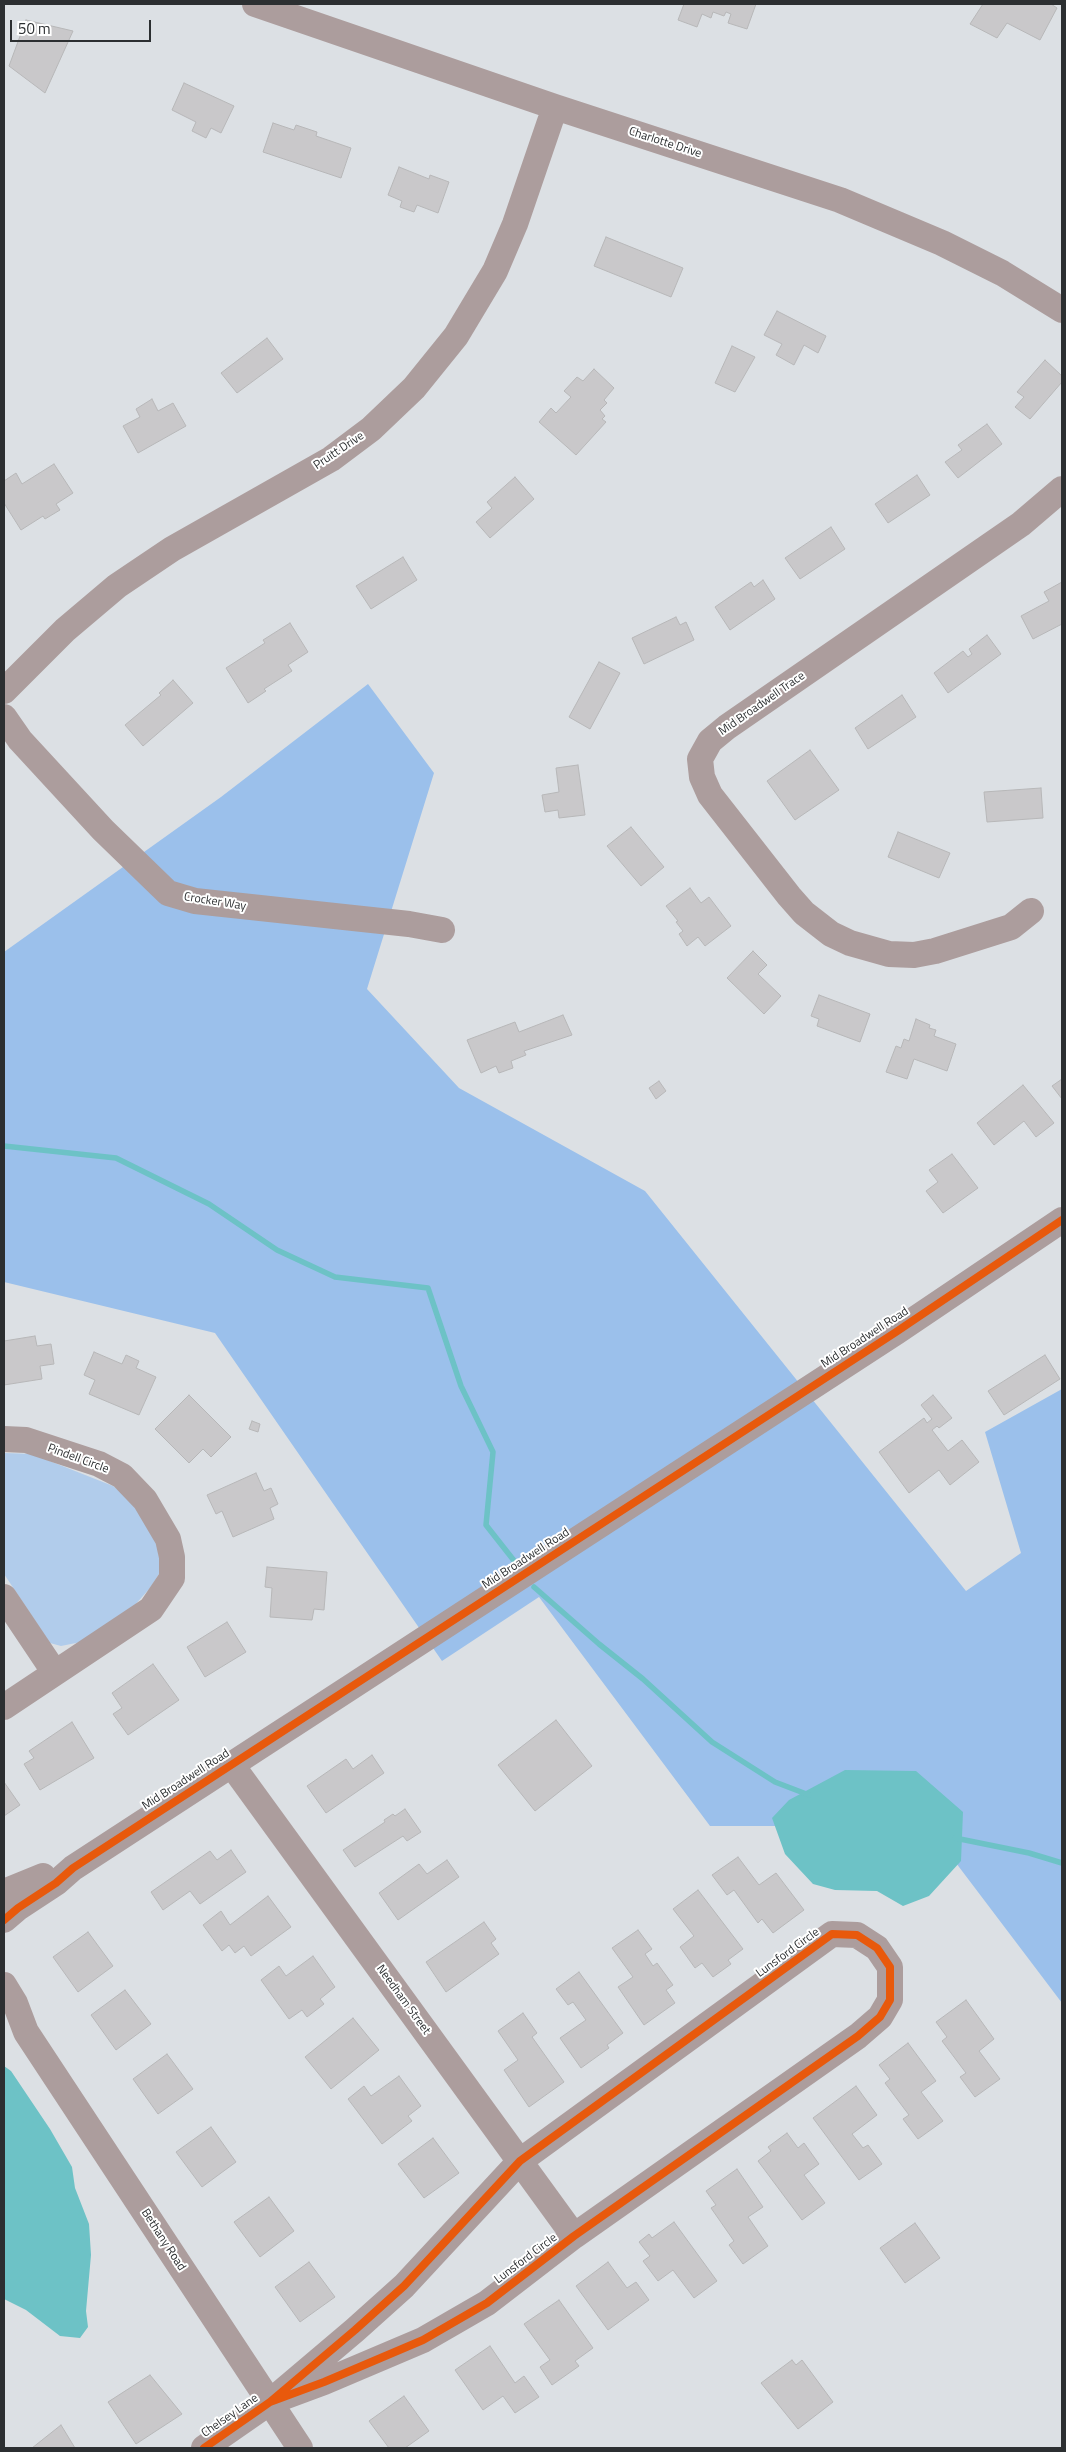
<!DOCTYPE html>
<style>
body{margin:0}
#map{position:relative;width:1066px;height:2452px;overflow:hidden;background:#dce0e4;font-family:"Titillium Web",sans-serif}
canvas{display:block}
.frame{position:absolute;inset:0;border:5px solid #2c2f31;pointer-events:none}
.scale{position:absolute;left:10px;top:20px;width:141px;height:22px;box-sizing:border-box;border:2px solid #2c2f31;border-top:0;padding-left:6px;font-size:15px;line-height:18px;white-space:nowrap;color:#2c2f31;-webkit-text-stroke:4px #fff;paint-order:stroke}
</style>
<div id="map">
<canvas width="1066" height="2452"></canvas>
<div class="frame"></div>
<div class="scale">50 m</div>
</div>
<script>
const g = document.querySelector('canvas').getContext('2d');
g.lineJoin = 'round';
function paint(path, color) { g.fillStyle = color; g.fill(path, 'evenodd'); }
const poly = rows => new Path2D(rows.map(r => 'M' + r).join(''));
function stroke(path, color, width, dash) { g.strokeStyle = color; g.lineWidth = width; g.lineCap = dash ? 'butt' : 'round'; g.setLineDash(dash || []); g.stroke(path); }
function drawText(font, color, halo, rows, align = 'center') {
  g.font = font + ' "Titillium Web",sans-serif'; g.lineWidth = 4; g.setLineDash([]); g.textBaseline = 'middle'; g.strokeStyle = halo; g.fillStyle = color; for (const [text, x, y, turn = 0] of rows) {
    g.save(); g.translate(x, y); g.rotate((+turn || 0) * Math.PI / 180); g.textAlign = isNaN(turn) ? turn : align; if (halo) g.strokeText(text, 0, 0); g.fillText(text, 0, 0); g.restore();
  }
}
paint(poly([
 [5,1453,32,1454,113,1486,128,1498,156,1536,161,1571,150,1588,134,1606,81,1642,61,1646,50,1643,4,1574]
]), '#b1cceb');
paint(poly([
 [368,684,434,773,367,989,459,1088,645,1191,966,1591,1021,1553,985,1432,1062,1389,1062,2003,928,1826,710,1826,539,1597,442,1661,215,1333,4,1282,4,952,221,797]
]), '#9bc0eb');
paint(poly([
 [845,1770,916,1771,963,1812,961,1861,929,1896,903,1906,877,1891,835,1890,813,1884,785,1854,772,1818,789,1800],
 [4,2066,11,2071,50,2129,72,2167,75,2188,89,2224,91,2255,86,2311,88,2327,80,2338,60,2336,26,2310,4,2299]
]), '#6dc2c6');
stroke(poly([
 [4,1146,116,1158,209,1204,277,1250,335,1277,428,1288,461,1386,493,1452,486,1525,519,1567],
 [534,1587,599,1644,643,1679,712,1742,775,1782,809,1795],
 [955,1838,1029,1853,1062,1863]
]), '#6dc2c6', 5.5);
const building = poly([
 [684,4,756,4,747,29,728,23,731,14,726,12,724,16,713,12,711,18,702,14,697,27,678,20,684,4],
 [983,4,1051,4,1057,8,1040,40,1007,23,997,38,970,24,983,4],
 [26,20,73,31,45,93,9,66,26,20],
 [184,83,234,106,221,133,211,128,206,138,192,131,196,122,172,110,184,83],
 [273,123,294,130,296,125,317,132,316,136,351,148,341,178,263,152,273,123],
 [399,167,429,179,430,175,449,182,438,213,417,205,414,212,400,207,402,201,388,195,399,167],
 [606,237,683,268,671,297,594,266,606,237],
 [777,311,826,336,818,353,804,345,794,365,776,355,782,344,764,335,777,311],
 [267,338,283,359,237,393,221,373,267,338],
 [732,346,755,357,735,392,715,383,732,346],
 [1045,360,1062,376,1062,382,1030,419,1015,407,1024,397,1017,392,1045,360],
 [594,369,614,388,604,400,607,403,600,410,605,416,602,419,606,422,576,455,539,422,551,408,556,413,571,397,564,391,577,377,583,381,594,369],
 [152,399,158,411,173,403,186,426,138,453,123,426,140,417,136,409,152,399],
 [987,424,1002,444,958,478,945,462,962,450,958,445,987,424],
 [54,464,73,493,56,504,60,510,45,519,43,516,21,530,4,503,4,481,16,473,22,484,54,464],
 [917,475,930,495,888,523,875,504,917,475],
 [515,477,534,499,490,538,476,522,492,508,487,502,515,477],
 [831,527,845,549,800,579,785,558,831,527],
 [403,557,417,580,371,609,356,586,403,557],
 [763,580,775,599,730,630,715,607,751,582,754,587,763,580],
 [1062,582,1062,624,1033,639,1021,616,1049,601,1044,592,1062,582],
 [676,617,680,625,686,622,694,640,644,664,632,638,676,617],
 [290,623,308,652,288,665,292,671,264,689,266,691,248,703,226,668,265,643,263,640,290,623],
 [987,635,1001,654,948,693,934,673,963,651,968,657,972,654,969,649,987,635],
 [599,662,620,673,590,729,569,717,599,662],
 [173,680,193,703,143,746,125,725,161,695,159,693,173,680],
 [902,695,916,717,868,749,855,728,902,695],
 [810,750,839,790,795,820,767,781,810,750],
 [578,765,585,815,559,818,558,810,545,812,542,795,559,792,556,768,578,765],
 [1041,788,1043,818,987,822,984,792,1041,788],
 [631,827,664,867,641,886,607,846,631,827],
 [898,832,950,853,939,878,888,857,898,832],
 [690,888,701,903,709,897,731,926,705,946,698,937,687,946,679,934,683,931,676,922,678,921,666,906,690,888],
 [753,951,767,965,758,974,781,996,764,1014,727,978,753,951],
 [819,995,870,1014,860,1042,817,1026,819,1019,811,1016,819,995],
 [563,1015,572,1035,524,1051,526,1055,511,1061,513,1068,499,1073,496,1066,481,1073,467,1040,515,1022,519,1032,563,1015],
 [916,1019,930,1025,929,1028,936,1030,934,1036,956,1044,947,1071,914,1059,907,1079,886,1072,896,1046,901,1048,904,1039,909,1041,916,1019],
 [1062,1079,1062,1099,1052,1086,1062,1079],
 [659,1081,666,1091,656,1099,649,1088,659,1081],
 [1023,1085,1054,1123,1036,1137,1024,1121,994,1145,977,1123,1023,1085],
 [952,1154,978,1188,943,1213,926,1191,938,1182,929,1170,952,1154],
 [35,1336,37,1346,51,1344,54,1364,40,1366,42,1379,4,1385,4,1341,35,1336],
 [94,1352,122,1364,126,1355,139,1361,136,1368,156,1377,139,1415,89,1394,95,1380,84,1375,94,1352],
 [1045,1355,1060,1379,1004,1415,988,1391,1045,1355],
 [189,1395,231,1437,211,1457,203,1449,189,1463,155,1429,189,1395],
 [933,1395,952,1418,939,1428,937,1426,932,1430,948,1451,962,1440,979,1462,950,1485,939,1470,909,1493,879,1452,924,1418,927,1423,932,1419,921,1405,933,1395],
 [252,1421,260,1424,258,1432,249,1429,252,1421],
 [256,1473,264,1491,271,1488,278,1504,270,1508,274,1519,233,1537,222,1511,216,1514,207,1495,256,1473],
 [267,1567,327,1572,324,1610,314,1609,312,1620,270,1617,272,1588,265,1587,267,1567],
 [227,1622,246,1652,205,1677,187,1647,227,1622],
 [153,1664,179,1700,128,1735,113,1714,122,1708,112,1693,153,1664],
 [556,1720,592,1766,535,1811,498,1765,556,1720],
 [72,1722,94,1758,40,1790,24,1764,34,1758,29,1751,72,1722],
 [372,1755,384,1773,326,1813,307,1786,346,1759,353,1769,372,1755],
 [4,1782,20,1805,4,1816,4,1782],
 [405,1809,421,1832,407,1841,403,1836,355,1867,343,1850,385,1822,384,1820,393,1814,395,1816,405,1809],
 [231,1850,246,1872,200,1904,190,1891,163,1910,151,1892,210,1851,217,1860,231,1850],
 [738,1857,759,1885,776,1873,804,1910,773,1933,762,1919,758,1923,734,1890,727,1895,712,1875,738,1857],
 [447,1860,459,1877,398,1920,379,1893,419,1864,427,1874,447,1860],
 [698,1890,743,1949,728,1960,731,1964,713,1977,702,1963,695,1968,680,1947,694,1936,673,1909,698,1890],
 [268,1896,291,1927,251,1956,244,1946,235,1953,229,1945,222,1951,203,1925,221,1911,230,1925,268,1896],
 [484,1922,496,1939,491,1943,499,1954,446,1992,426,1962,484,1922],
 [638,1930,652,1949,645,1954,653,1966,657,1963,673,1985,666,1990,675,2003,644,2025,618,1987,633,1977,612,1948,638,1930],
 [88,1932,113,1966,78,1992,53,1957,88,1932],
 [313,1956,335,1987,320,1999,324,2004,307,2017,302,2010,289,2019,261,1980,279,1966,286,1976,313,1956],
 [579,1972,623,2033,607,2045,609,2048,581,2068,560,2038,586,2020,573,2002,568,2005,556,1989,579,1972],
 [125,1990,151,2024,116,2050,91,2015,125,1990],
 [966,2000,994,2039,979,2051,1000,2079,975,2097,960,2077,966,2073,942,2041,947,2037,936,2022,966,2000],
 [523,2013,537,2033,532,2037,564,2082,529,2107,504,2070,518,2060,498,2031,523,2013],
 [353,2018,379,2050,331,2089,305,2057,353,2018],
 [908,2043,936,2081,921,2092,943,2121,918,2139,903,2119,909,2115,885,2083,890,2079,879,2065,908,2043],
 [167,2054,193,2089,158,2114,133,2079,167,2054],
 [399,2076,421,2106,408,2116,412,2121,382,2144,348,2099,364,2086,371,2096,399,2076],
 [856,2086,877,2115,852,2134,863,2148,868,2145,882,2164,859,2180,813,2118,856,2086],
 [211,2127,236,2162,202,2187,176,2152,211,2127],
 [787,2133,798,2148,804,2143,819,2164,804,2175,825,2203,802,2220,758,2161,771,2151,768,2147,787,2133],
 [433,2138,459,2173,424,2198,398,2164,433,2138],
 [737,2169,763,2207,748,2217,768,2246,743,2264,729,2245,734,2241,711,2208,716,2205,706,2191,737,2169],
 [269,2197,294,2231,260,2257,234,2222,269,2197],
 [674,2222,717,2281,694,2298,673,2270,658,2281,643,2261,650,2256,639,2242,649,2234,652,2238,674,2222],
 [915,2223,940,2258,905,2283,880,2248,915,2223],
 [309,2262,335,2297,300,2322,275,2287,309,2262],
 [608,2262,627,2288,636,2282,649,2300,608,2330,576,2286,608,2262],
 [559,2300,593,2348,575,2361,579,2366,552,2385,540,2367,550,2360,524,2324,559,2300],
 [490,2346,515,2383,524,2376,539,2397,515,2413,503,2396,483,2410,455,2370,490,2346],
 [792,2360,796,2365,802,2360,833,2402,798,2429,761,2383,792,2360],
 [150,2375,182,2414,136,2444,108,2402,150,2375],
 [404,2396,429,2431,405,2448,389,2448,369,2421,404,2396],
 [61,2425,75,2448,32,2448,61,2425]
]);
paint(building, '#c9c8ca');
stroke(building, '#b7b7b8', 1);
stroke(poly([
 [255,4,555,107,840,200,942,243,1002,273,1062,310],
 [4,691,65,630,117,586,172,549,331,459,371,429,414,388,456,336,495,271,515,224,555,107],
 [4,717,20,740,103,830,168,893,195,901,409,924,442,930],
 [1031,911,1011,927,935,951,914,955,889,954,850,943,831,934,804,913,789,896,710,795,702,777,700,759,710,741,727,727,1021,524,1062,489],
 [4,1439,26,1440,99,1464,122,1476,145,1500,168,1539,172,1557,172,1578,151,1609,4,1707],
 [4,1597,55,1673],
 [231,1764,574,2236],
 [4,1892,43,1876],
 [4,1920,18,1908,56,1883,73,1868,896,1332,1062,1220],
 [4,1985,15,2003,26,2032,300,2448],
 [204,2448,270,2402,355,2330,404,2286,520,2161,832,1934,857,1935,877,1948,890,1967,890,2000,880,2017,858,2036,574,2236,487,2303,423,2340,324,2382,270,2402]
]), '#ac9d9d', 26);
stroke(poly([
 [4,1920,18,1908,56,1883,73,1868,896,1332,1062,1220],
 [204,2448,270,2402,355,2330,404,2286,520,2161,832,1934,857,1935,877,1948,890,1967,890,2000,880,2017,858,2036,574,2236,487,2303,423,2340,324,2382,270,2402]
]), '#e8590c', 8);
drawText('12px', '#2c2f31', '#fff', [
 ["Charlotte Drive",665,143,18],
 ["Pruitt Drive",339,451,-34],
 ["Mid Broadwell Trace",762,704,-35],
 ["Crocker Way",215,902,9],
 ["Mid Broadwell Road",865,1338,-33],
 ["Pindell Circle",78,1459,20],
 ["Mid Broadwell Road",526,1559,-33],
 ["Mid Broadwell Road",186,1780,-33],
 ["Lunsford Circle",788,1953,-36],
 ["Needham Street",403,2000,54],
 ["Bethany Road",163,2240,57],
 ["Lunsford Circle",526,2259,-37],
 ["Chelsey Lane",230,2416,-35]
]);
</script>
